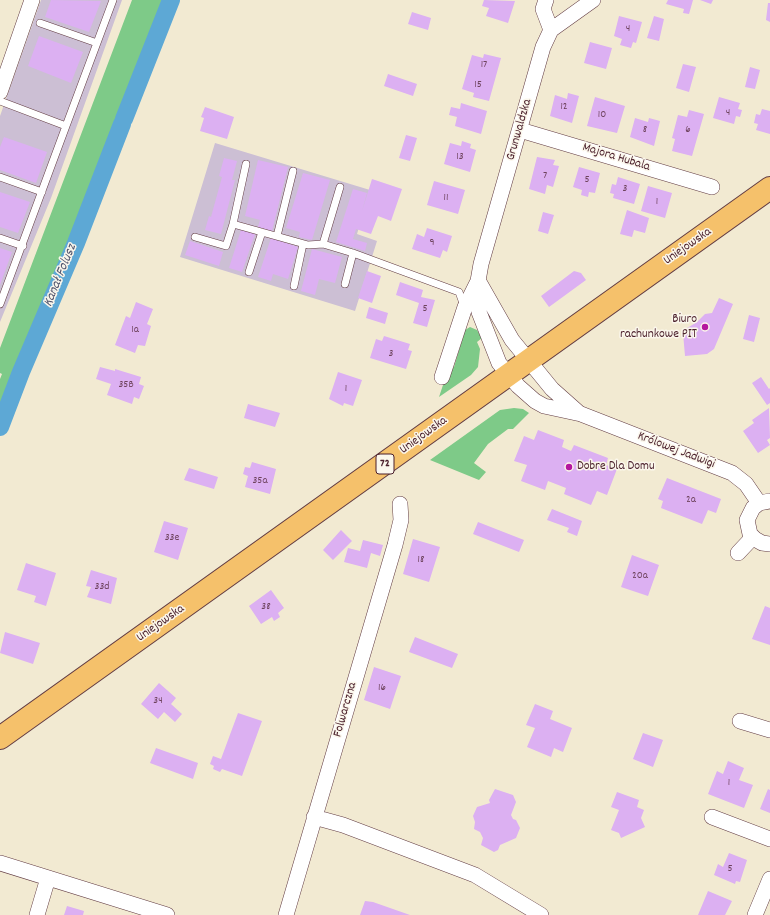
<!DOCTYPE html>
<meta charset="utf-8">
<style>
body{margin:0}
canvas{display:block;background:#f2ead2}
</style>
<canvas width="770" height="915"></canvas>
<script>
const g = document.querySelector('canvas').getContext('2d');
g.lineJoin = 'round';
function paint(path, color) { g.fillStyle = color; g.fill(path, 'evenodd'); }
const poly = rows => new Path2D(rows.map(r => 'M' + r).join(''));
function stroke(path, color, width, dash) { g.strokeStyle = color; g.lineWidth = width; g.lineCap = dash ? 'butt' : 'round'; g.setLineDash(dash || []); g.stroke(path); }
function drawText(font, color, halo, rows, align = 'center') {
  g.font = font + ' Dekko,sans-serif'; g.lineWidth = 3; g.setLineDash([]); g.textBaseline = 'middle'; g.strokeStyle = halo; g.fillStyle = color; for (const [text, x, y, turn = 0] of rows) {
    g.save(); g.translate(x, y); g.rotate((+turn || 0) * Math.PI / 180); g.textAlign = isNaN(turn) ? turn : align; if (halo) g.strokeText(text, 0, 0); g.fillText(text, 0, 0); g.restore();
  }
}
paint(poly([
 [41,0,122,0,51,198,0,322,0,116],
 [215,143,370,190,357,234,377,241,355,311,180,257]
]), '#ccbfd4');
paint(poly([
 [132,0,165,0,115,130,0,411,0,379,2,374,0,373,0,348],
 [470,327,477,330,482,338,477,342,480,349,478,367,471,375,439,397,447,373,454,367,465,330],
 [514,408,523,409,529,413,513,429,508,429,488,444,474,463,486,472,479,480,430,460,500,410]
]), '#7eca88');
stroke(poly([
 [124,119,171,0],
 [0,427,21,372,76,243,122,124]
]), '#5da8d5', 18);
paint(poly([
 [51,0,101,1,89,32,45,17],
 [484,0,515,1,508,23,486,16,489,8,482,6],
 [668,0,693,0,689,14,683,13,684,9,666,4],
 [700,0,713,0,711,4],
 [768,3,770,3,770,22,766,20],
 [412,12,431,18,428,30,408,24],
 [619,16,642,22,636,43,633,42,631,48,620,45,622,39,614,36],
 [654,16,664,19,659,41,647,38],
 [39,36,83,52,71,83,28,66],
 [590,42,612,48,606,69,584,63],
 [484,54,501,58,489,101,473,97,474,93,462,89,472,55,483,58],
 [683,64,696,67,689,92,676,88],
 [750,67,760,70,755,89,745,87],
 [388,74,417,84,413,96,384,86],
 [568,93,579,96,572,123,550,116,555,95,567,99],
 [595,97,625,106,617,133,587,126],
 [719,97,740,103,738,109,742,110,740,117,736,116,734,124,713,118],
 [461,103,487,111,481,134,455,126,457,117,449,115,451,107,460,109],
 [205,107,234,117,227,139,200,131,204,118,201,117],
 [762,109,770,111,770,134,756,130,758,124,754,123,756,114,760,115],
 [689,110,704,114,692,156,672,151,675,139,672,138,678,115,687,117],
 [635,118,648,122,649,118,660,121,654,146,630,137],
 [406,135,417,138,410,161,399,158],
 [4,137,47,152,36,183,0,170,0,147],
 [462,141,471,144,470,148,476,150,470,172,444,164,450,143,461,146],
 [537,157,555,160,553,165,559,166,553,187,547,185,545,194,529,189],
 [224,158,237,161,232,180,235,180,221,234,205,230,209,216,211,217,222,177,219,176],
 [258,160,288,167,272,231,258,227,260,220,245,216],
 [579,167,600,173,595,193,589,192,588,197,581,195,582,190,573,187],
 [303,173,330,180,312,240,299,237,300,232,286,228],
 [618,177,640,184,634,204,613,198,614,194,610,193,612,184,616,185],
 [372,179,402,189,391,221,378,216,371,234,356,229,353,239,367,243,365,251,336,242,353,189,367,193,362,211],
 [434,181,465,190,458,214,427,205],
 [648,186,672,193,665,218,641,211],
 [0,192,30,202,18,233,0,227],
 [627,210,649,218,645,233,634,230,632,237,620,234],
 [543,212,554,215,548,234,538,231],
 [427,228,452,236,447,252,443,250,440,258,412,249,417,234,424,237],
 [241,230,255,234,242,272,229,268],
 [271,238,298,247,288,279,273,274,271,281,258,277],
 [190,241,223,252,219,266,185,255],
 [0,248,12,252,0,285],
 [312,249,342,257,335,283,319,279,315,295,301,291],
 [367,271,381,276,372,303,358,298],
 [574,271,581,273,586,280,549,307,541,296],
 [400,282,423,290,421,297,435,300,427,327,413,323,419,303,396,295],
 [719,298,733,304,714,349,707,354,685,356,683,333,684,330,697,322,705,314,712,313],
 [136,302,153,309,147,324,151,326,145,346,138,345,135,353,115,345,126,316,130,318],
 [369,307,388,313,385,324,366,318],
 [749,315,760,318,754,342,743,339],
 [384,336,410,344,408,350,412,351,406,369,370,358,376,339,382,341],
 [100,367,115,371,115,369,141,377,139,384,144,386,139,399,134,397,132,404,107,395,111,384,96,379],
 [338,372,362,380,353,406,344,403,343,406,329,399],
 [761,377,769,389,770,388,770,403,767,405,752,383],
 [248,404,280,413,275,427,244,418],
 [769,408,770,438,767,440,770,445,758,453,743,431,754,423,752,420],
 [538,430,564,440,562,447,571,451,574,445,608,458,606,465,617,469,607,495,597,491,591,505,564,494,566,488,548,481,545,490,521,481,527,465,514,461,524,436,534,440],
 [252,462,276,469,270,494,245,487,248,476,243,474,245,467,250,468],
 [189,468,218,477,214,489,184,480],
 [667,478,721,499,716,513,708,510,702,524,661,508,663,501,658,499],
 [552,509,582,521,577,536,567,532,569,528,547,520],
 [164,521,188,528,178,560,154,552],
 [478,522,524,540,519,552,473,534],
 [341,530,352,541,333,560,323,550],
 [413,539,440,547,429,582,403,574],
 [363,540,383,545,380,556,371,553,367,568,344,562,348,548,360,551],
 [632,555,659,565,648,596,621,587],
 [26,563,56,573,46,606,34,602,36,596,17,590],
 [91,570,117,578,111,604,87,597,91,587,86,586],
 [271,590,284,608,278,613,280,617,274,621,272,617,261,624,249,606],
 [765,606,770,608,770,645,752,639],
 [5,632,40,643,33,664,0,653],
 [415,637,458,654,452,668,409,652],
 [374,667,401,676,390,709,364,700],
 [159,683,176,698,171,704,182,714,175,722,164,712,158,719,141,704],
 [535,704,553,711,550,719,572,728,563,752,554,748,551,757,527,747,535,728,526,725],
 [238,713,262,721,242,776,222,769,220,772,213,769,214,766,210,764,213,756,221,759],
 [643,733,663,740,653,767,633,759],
 [156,748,198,763,193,779,150,763],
 [728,761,744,768,739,780,753,785,744,808,708,794,717,771,723,774],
 [495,789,513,795,516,802,511,815,513,819,516,820,520,828,516,838,500,845,498,850,494,852,481,845,483,838,480,832,474,829,475,822,473,816,477,807,490,803,489,800],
 [768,789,770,790,770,813,760,809],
 [617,792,639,800,637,807,644,810,641,818,645,827,621,838,619,833,611,830,619,810,611,807],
 [729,853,747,860,740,882,736,881,735,884,714,875,718,864,723,867],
 [708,891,732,901,725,915,698,915],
 [365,901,373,902,410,915,360,915],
 [67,906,84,911,83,915,64,915]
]), '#dcb0f2');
const service = poly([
 [40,23,97,43],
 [0,101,66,126,0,304],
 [66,126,113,0],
 [246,164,233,224,308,245,323,244,353,253,459,292,464,306],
 [0,177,42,192],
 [277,236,293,171],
 [195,237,226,246,233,224],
 [0,238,23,246],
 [323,244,340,187],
 [249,272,262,232],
 [345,284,353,253],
 [294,286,303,244]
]);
const minor = poly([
 [546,0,543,9,551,30],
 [593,0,551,30,543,47,481,264,478,281,479,312,499,363,518,386,535,401,544,406,581,414,732,473,746,484,759,503],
 [0,92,32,0],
 [520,130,712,187],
 [479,282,512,340,552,389,579,413],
 [442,377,465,307,477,283],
 [770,501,759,503,753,508,747,520,750,534,755,539,762,543,770,544],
 [738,553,753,537],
 [740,721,770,730],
 [314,817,343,825,475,875,541,915],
 [712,817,770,839],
 [0,863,167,915],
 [37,915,48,878],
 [286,915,395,545,401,520,400,504],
 [755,915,770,879]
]);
const primary = poly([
 [0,738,770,188]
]);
stroke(service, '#633d44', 8);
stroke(minor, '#633d44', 16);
stroke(primary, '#633d44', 24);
stroke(service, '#fff', 7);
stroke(minor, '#fff', 15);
stroke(primary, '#f5c16b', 22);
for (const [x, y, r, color] of [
 [705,327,4,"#b5179e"],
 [569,467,4,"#b5179e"]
]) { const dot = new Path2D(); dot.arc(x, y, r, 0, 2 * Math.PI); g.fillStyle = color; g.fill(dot); stroke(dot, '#fbf7ec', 1.5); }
drawText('11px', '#6e435d', null, [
 ["4",628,29],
 ["17",484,65],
 ["15",478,85],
 ["12",564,107],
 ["4",728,113],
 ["10",602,115],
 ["8",645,130],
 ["6",688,130],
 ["13",460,157],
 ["7",545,176],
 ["5",587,180],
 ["3",625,189],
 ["11",446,198],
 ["1",657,202],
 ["9",432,243],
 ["5",425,309],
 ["1a",135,330],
 ["3",391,354],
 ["35B",126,385],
 ["1",346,389],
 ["35a",260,481],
 ["2a",691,500],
 ["33e",172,538],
 ["18",421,560],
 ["20a",640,576],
 ["33d",102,587],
 ["38",266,607],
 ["16",382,688],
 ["34",158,701],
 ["1",729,783],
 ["5",730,869]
]);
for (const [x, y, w] of [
 [385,464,18]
]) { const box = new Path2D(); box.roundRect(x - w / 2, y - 10, w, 20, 3); g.fillStyle = '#fbf7ec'; g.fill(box); stroke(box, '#4a1f2b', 1); }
drawText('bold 12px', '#4a1f2b', null, [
 ["72",385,464]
]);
drawText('13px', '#4a1f2b', '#fbf7ec', [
 ["Grunwaldzka",520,130,-74],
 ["Majora Hubala",616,158,17],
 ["Uniejowska",688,247,-35],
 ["Uniejowska",424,436,-36],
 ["Królowej Jadwigi",676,451,21],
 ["Uniejowska",161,624,-35],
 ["Folwarczna",346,710,-74]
]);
drawText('13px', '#4a1f2b', '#fbf7ec', [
 ["Biuro",697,320],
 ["rachunkowe PIT",697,335],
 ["Dobre Dla Domu",577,467,"left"]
], 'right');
drawText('italic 14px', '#52566f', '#fbf7ec', [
 ["Kanał Folusz",61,276,-68]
]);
</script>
